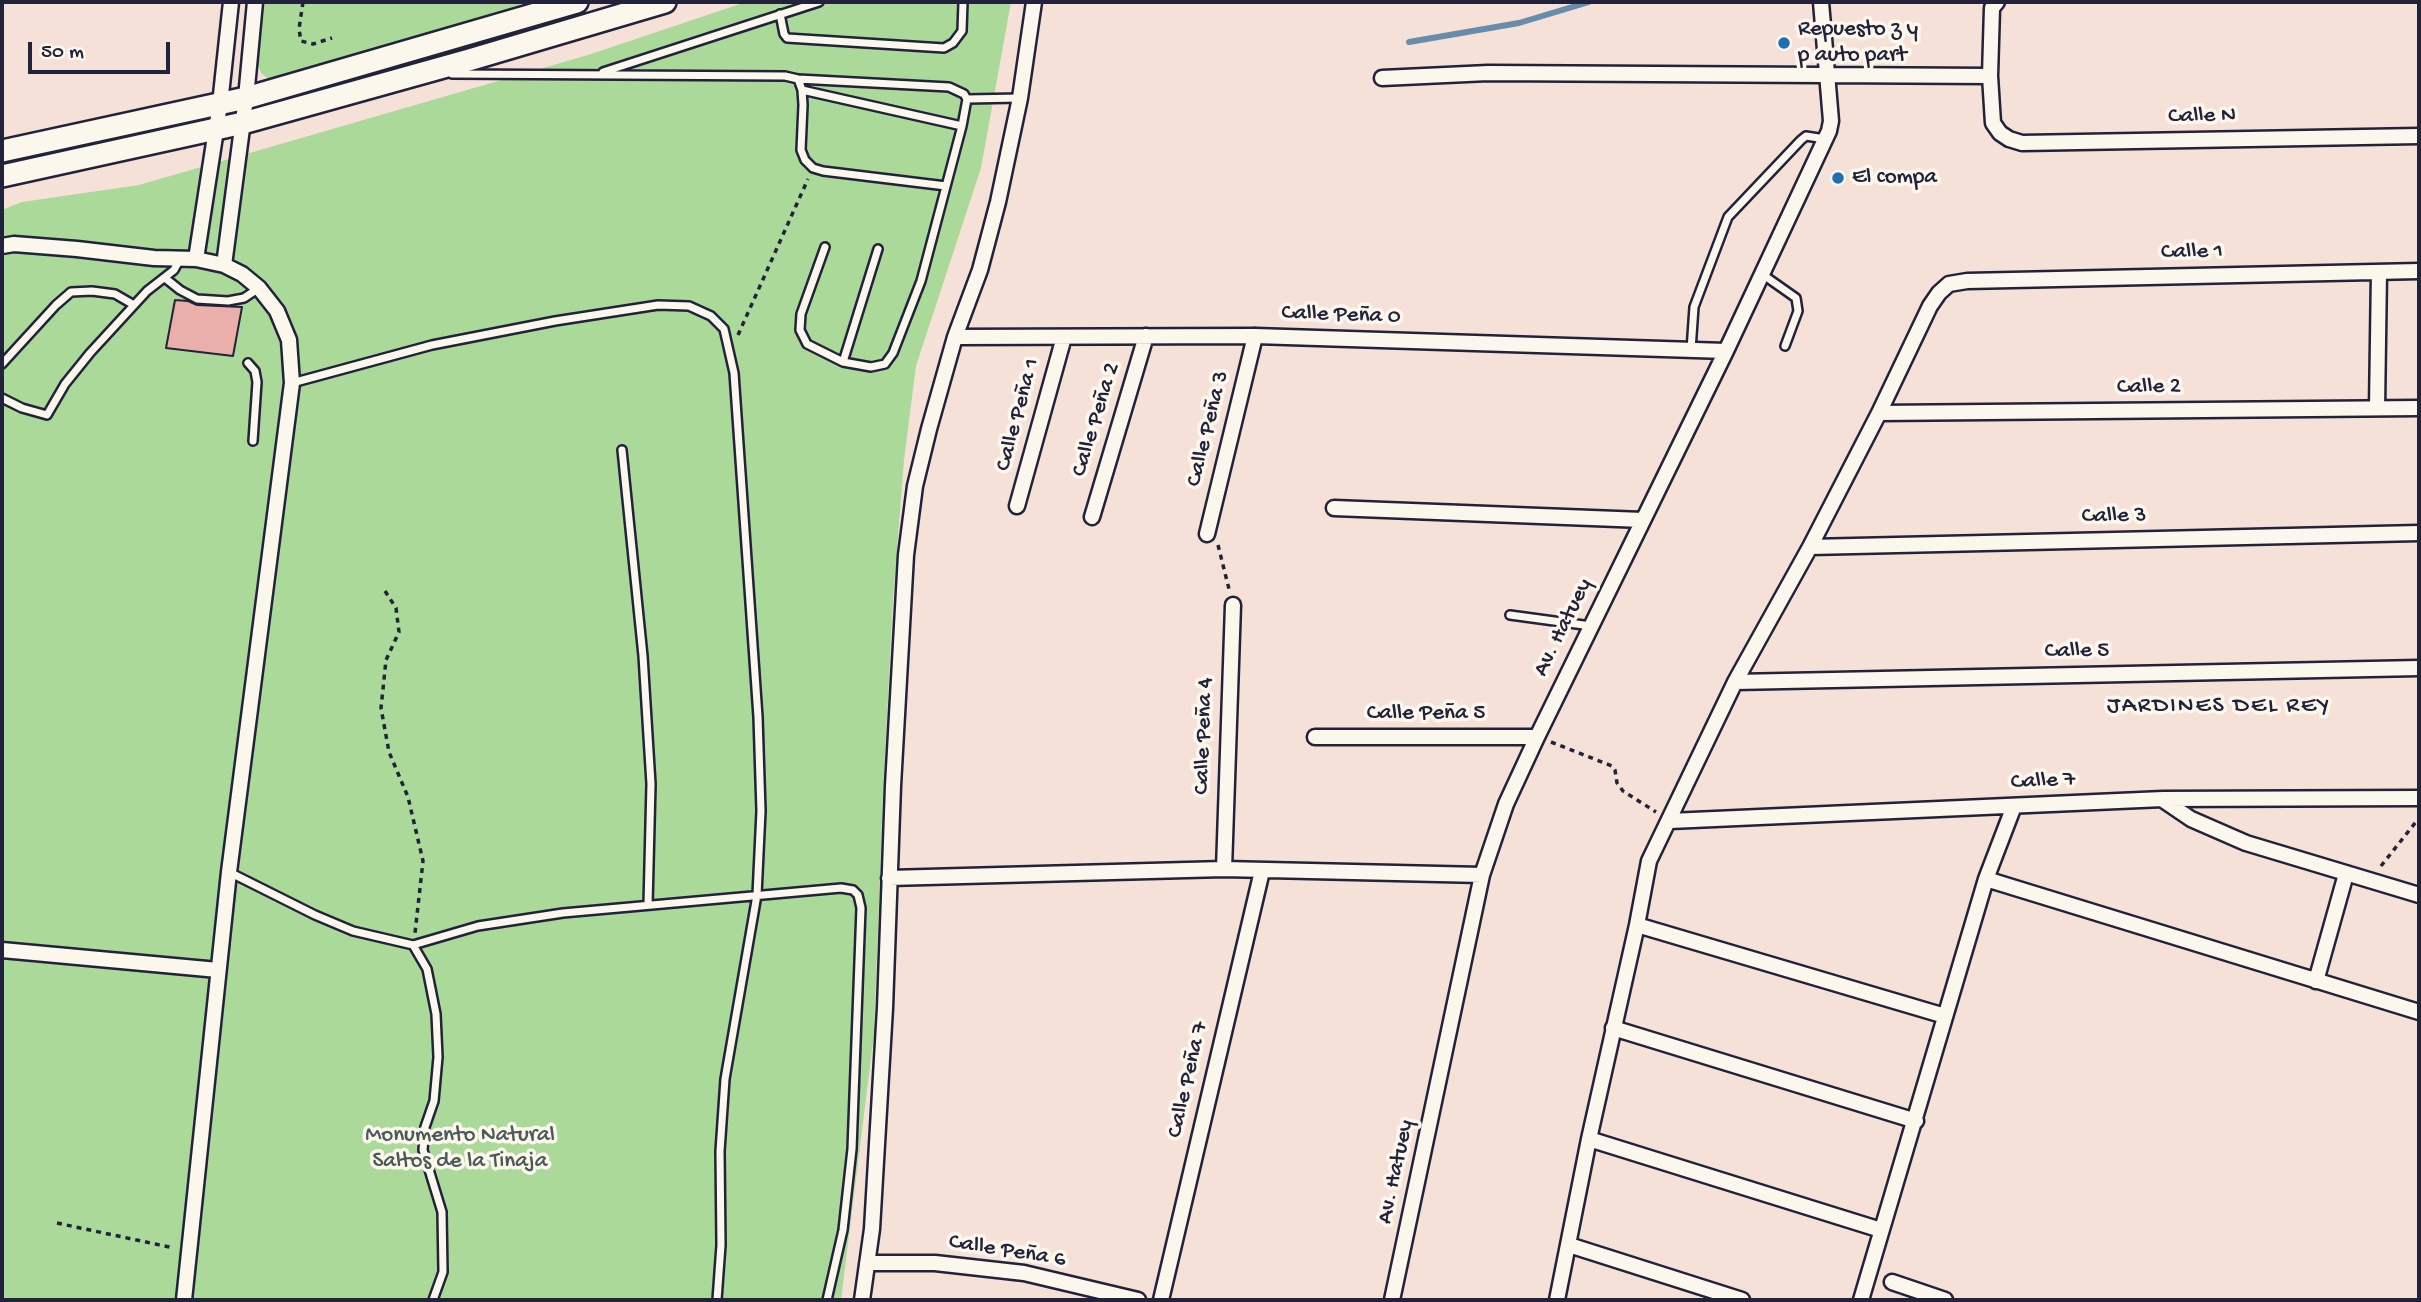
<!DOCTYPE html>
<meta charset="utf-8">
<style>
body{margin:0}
#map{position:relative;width:2421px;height:1302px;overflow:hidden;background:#f6e1d8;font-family:"Gochi Hand",sans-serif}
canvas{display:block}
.frame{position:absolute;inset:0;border:4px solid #22223b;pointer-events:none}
.scale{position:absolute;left:28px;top:42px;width:142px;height:32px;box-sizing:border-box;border:4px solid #22223b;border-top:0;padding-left:9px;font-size:21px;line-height:24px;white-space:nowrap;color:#22223b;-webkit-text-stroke:5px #fbf7ec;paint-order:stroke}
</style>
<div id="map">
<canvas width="2421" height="1302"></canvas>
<div class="frame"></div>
<div class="scale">50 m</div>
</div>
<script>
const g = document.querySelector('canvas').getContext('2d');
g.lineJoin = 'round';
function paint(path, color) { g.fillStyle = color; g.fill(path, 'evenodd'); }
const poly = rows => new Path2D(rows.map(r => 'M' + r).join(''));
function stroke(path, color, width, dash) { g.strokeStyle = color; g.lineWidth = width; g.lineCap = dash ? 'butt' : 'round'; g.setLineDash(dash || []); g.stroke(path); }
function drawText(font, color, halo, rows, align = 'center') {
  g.font = font + ' "Gochi Hand",sans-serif'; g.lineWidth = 7; g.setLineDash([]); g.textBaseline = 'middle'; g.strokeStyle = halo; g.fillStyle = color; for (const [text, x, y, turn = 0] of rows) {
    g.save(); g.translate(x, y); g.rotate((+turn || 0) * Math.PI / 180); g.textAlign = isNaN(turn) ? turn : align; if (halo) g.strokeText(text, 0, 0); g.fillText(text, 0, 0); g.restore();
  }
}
paint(poly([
 [263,2,529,2,271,81,261,73,256,60],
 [746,2,1011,2,981,168,916,366,904,460,893,600,883,795,874,1034,841,1300,2,1300,2,210,22,202,139,185,588,55]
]), '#abd999');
stroke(poly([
 [1409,42,1519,23,1589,2]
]), '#688cac', 6);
const building = poly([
 [175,300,188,301,197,305,242,307,233,356,166,348,175,300]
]);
paint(building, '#eaafaa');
stroke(building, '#22223b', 2);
const service = poly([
 [780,14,784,34,787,38,944,48,953,43,962,31,963,2],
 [603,72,819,2],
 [452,74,785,76,798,79,949,87,964,94,967,99,962,126,921,281,893,353,885,364,871,367,843,362,807,344,800,330,801,314,825,247],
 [798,79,802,90,803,105,801,150,805,160,813,168,823,171,946,186],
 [802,90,962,126],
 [967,99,1020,98],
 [1762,274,1796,298,1798,311,1785,346],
 [165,278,180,290,197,299,228,301,244,298,259,288],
 [1691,350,1694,307,1728,217,1801,140,1806,136,1825,139],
 [843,362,878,249],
 [248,363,255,371,257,382,253,441],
 [2,364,56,305,71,292,92,291,115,294,134,305],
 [292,383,432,345,555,321,658,305,689,306,711,316,724,329,734,373,758,717,761,811,757,895,725,1079,720,1151,721,1245,717,1300],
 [2,398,22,408,47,415,65,384,90,353,147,291,174,270,180,259],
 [622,450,643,656,651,784,648,905],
 [1510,615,1591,626],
 [229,872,315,915,353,931,413,945,478,926,563,913,841,888,853,890,858,895,861,908,852,1149,843,1230,827,1300],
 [413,945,427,969,436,1014,438,1057,434,1101,425,1127,423,1150,442,1212,443,1272,433,1300]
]);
const minor = poly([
 [1997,2,1992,8,1990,76,1993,123,2000,133,2009,139,2022,143,2419,136],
 [1382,78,1488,73,1990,76],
 [2,246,14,244,77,249,154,258,196,259,224,265,242,274,259,288,277,311,289,340,292,383,229,872,184,1300],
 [196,259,220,104,231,2],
 [224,265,246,98,255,2],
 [955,337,1255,336,1726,351],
 [2377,408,2379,272],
 [1879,413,2419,408],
 [1017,506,1064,337],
 [1334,508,1643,520],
 [1092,517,1146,336],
 [1207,534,1255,336],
 [1810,547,2419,533],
 [1735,682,2419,668],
 [1315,737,1537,737],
 [2163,800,2191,819,2246,843,2419,895],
 [1670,821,2163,799,2419,798],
 [1224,869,1233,605],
 [889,878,1224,869,1482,875],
 [1986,879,2419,1012],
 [1637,925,1945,1016],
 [2,950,218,970],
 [2316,981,2346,874],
 [1613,1028,1916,1121],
 [1589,1139,1881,1230],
 [1569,1245,1742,1300],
 [867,1263,935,1263,1024,1273,1138,1300],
 [1892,1282,1945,1300],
 [862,1300,872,1229,885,1008,893,786,906,555,915,486,929,429,955,337,980,270,998,202,1020,98,1034,2],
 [1161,1300,1262,871],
 [1392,1300,1482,875,1506,804,1537,737,1726,351,1829,131,1831,121,1821,2],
 [1557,1300,1589,1139,1637,925,1649,861,1735,682,1810,547,1879,413,1930,306,1939,293,1949,284,1967,281,2419,271],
 [1861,1300,1986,879,2014,806]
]);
const secondary = poly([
 [2,151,246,98,577,2],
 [2,176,243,123,469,60,665,2]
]);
stroke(service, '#22223b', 12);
stroke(minor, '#22223b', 19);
stroke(secondary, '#22223b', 26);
stroke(poly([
 [303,2,299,29,301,41,313,44,332,38],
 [738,335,808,179],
 [1218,545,1229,589],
 [385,591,396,608,399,632,386,660,381,708,389,752,408,797,423,861,415,933],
 [1551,742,1612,766,1615,770,1617,783,1623,791,1656,812],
 [2381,866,2419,818],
 [57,1223,174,1248]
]), '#22223b', 3.5, [5, 5]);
stroke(service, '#fbf7ec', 7);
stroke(minor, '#fbf7ec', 14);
stroke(secondary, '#fbf7ec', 21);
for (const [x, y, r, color] of [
 [1784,43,7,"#1f6fb2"],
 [1838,178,7,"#1f6fb2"]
]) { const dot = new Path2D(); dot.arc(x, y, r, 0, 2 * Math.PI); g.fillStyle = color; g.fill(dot); stroke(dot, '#fbf7ec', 2.5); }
drawText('23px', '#22223b', '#fbf7ec', [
 ["Repuesto z y",1798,30],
 ["p auto part",1798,56],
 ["El compa",1852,178]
], 'left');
drawText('23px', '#22223b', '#fbf7ec', [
 ["Calle N",2202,117,-1],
 ["Calle 1",2192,253,-1],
 ["Calle Peña 0",1341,316,2],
 ["Calle 2",2149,388,-1],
 ["Calle Peña 1",1019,415,-75],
 ["Calle Peña 2",1097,420,-73],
 ["Calle Peña 3",1209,429,-76],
 ["Calle 3",2114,517,-1],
 ["Av. Hatuey",1564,628,-64],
 ["Calle 5",2077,652,-1],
 ["Calle Peña 5",1426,714],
 ["Calle Peña 4",1205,736,-88],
 ["Calle 7",2043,782,-3],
 ["Calle Peña 7",1189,1080,-77],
 ["Av. Hatuey",1397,1172,-78],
 ["Calle Peña 6",1007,1252,9]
]);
drawText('23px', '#4b5957', '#fbf7ec', [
 ["Monumento Natural",460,1136],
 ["Saltos de la Tinaja",460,1162]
]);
g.letterSpacing = '2px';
drawText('24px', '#22223b', '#fbf7ec', [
 ["JARDINES DEL REY",2219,707]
]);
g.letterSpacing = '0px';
</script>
